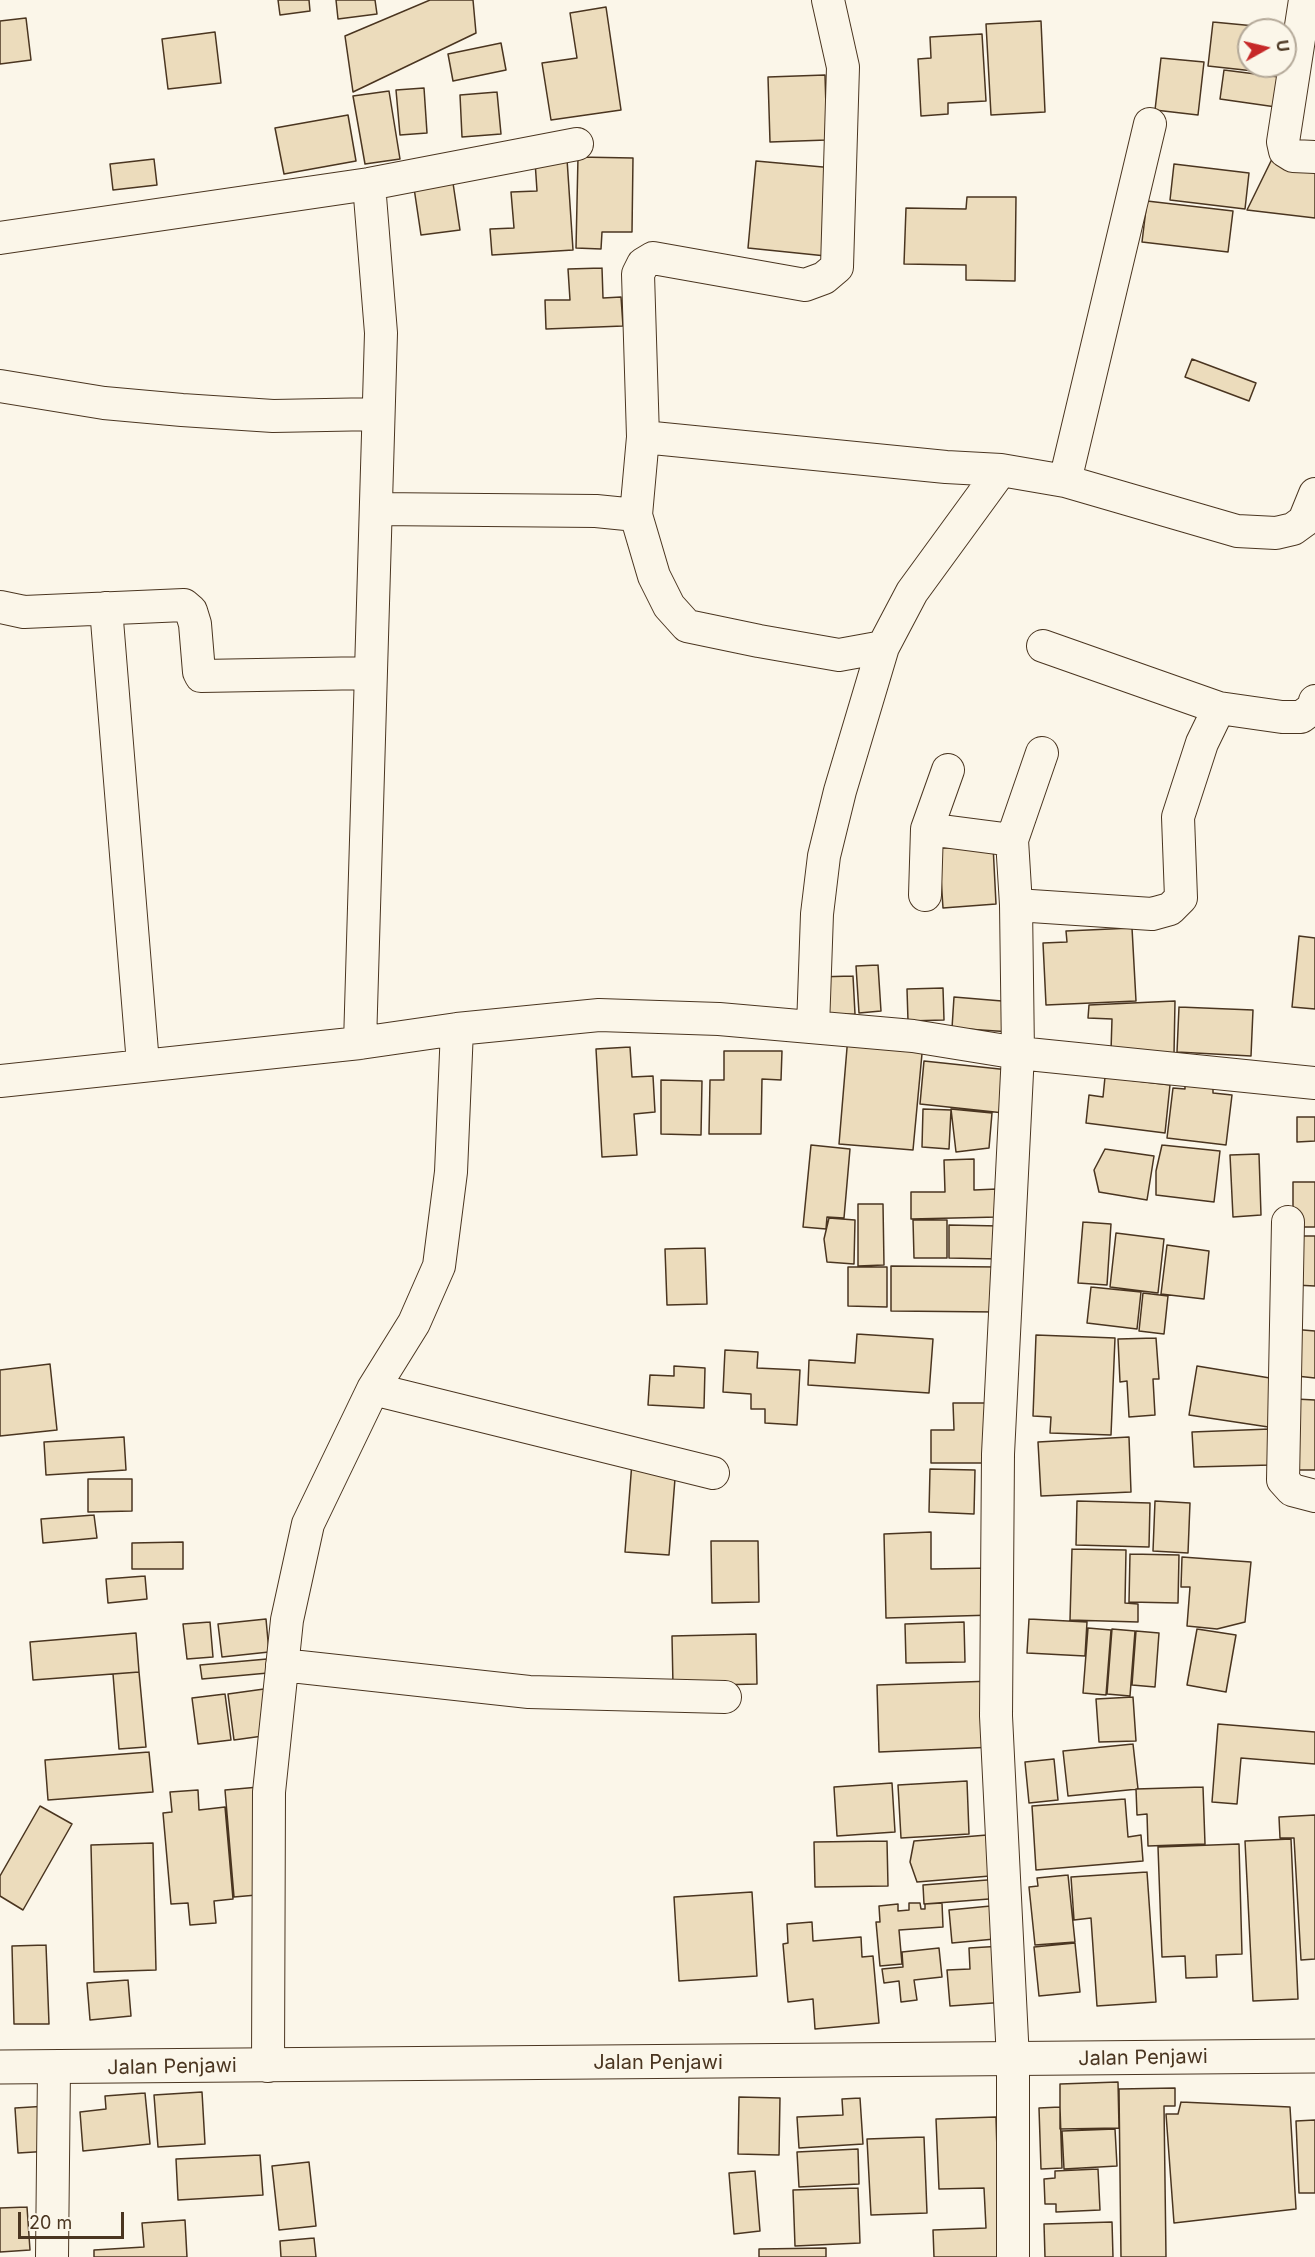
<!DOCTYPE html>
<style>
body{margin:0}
#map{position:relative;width:1315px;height:2257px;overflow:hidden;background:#fbf6e9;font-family:Inter,sans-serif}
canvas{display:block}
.north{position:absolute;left:1237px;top:18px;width:60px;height:60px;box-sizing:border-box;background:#fbf6e9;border:2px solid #b4a999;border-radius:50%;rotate:82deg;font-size:16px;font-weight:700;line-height:24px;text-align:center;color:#4a3520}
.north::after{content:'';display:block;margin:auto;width:21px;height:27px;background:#c62828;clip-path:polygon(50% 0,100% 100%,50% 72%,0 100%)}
.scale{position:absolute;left:18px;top:2212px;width:106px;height:27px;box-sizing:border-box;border:3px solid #4a3520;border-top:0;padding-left:8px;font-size:18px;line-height:21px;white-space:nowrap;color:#4a3520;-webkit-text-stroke:4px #fbf6e9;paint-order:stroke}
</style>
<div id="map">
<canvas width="1315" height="2257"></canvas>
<div class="north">U</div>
<div class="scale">20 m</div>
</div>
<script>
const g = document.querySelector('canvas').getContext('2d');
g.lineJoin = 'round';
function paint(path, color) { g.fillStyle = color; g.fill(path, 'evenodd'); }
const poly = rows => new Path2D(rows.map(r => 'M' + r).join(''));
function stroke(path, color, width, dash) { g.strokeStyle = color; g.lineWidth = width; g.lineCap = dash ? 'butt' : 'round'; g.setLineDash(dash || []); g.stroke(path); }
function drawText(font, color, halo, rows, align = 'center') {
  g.font = font + ' Inter,sans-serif'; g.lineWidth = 4.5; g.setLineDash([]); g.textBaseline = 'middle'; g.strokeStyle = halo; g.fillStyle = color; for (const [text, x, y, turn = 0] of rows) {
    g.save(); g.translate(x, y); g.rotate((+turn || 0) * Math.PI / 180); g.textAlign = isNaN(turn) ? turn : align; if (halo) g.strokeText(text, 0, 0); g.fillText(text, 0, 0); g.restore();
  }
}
const building = poly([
 [278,0,309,0,310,11,280,15,278,0],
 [336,0,375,0,377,14,338,19,336,0],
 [430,0,473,0,476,33,353,92,345,36,430,0],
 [606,7,621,110,551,120,542,63,577,58,570,13,606,7],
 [26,18,31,60,0,64,0,21,26,18],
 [1041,21,1045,112,991,115,986,24,1041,21],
 [1213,22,1276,28,1276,30,1249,30,1249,66,1285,66,1290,75,1208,66,1213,22],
 [215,32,221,83,168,89,162,39,215,32],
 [982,34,986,101,948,103,948,114,921,116,918,59,931,58,930,37,982,34],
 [501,43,506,70,453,81,448,54,501,43],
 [1161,58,1204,62,1198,115,1155,110,1161,58],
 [1224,70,1287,78,1283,108,1220,99,1224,70],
 [825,75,827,140,770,142,768,77,825,75],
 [424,88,427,133,400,135,396,90,424,88],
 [389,91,400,159,365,164,353,96,389,91],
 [497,92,501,134,462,137,460,95,497,92],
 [348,115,356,161,284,174,275,128,348,115],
 [578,157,633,158,632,232,602,232,601,249,576,248,578,157],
 [154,159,157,185,113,190,110,164,154,159],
 [567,159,573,250,492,255,490,229,514,228,511,192,537,191,535,161,567,159],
 [1272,159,1315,162,1315,218,1247,210,1272,159],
 [756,161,834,168,826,256,748,248,756,161],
 [1174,164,1249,173,1245,209,1170,200,1174,164],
 [453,183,460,230,421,235,414,188,453,183],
 [967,197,1016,197,1015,281,966,280,966,265,904,264,906,208,966,209,967,197],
 [1147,201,1233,211,1228,252,1142,242,1147,201],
 [602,268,603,298,621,297,623,326,546,329,545,300,570,300,568,269,602,268],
 [1192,359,1256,383,1249,401,1185,377,1192,359],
 [993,845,996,904,943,908,941,878,929,849,993,845],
 [1132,928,1136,1001,1046,1005,1043,943,1067,942,1066,931,1132,928],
 [1299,936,1315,938,1315,1009,1292,1007,1299,936],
 [878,965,881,1011,859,1013,856,966,878,965],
 [853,976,855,1014,829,1015,816,977,853,976],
 [943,988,944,1020,908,1021,907,989,943,988],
 [954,997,1014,1002,1011,1032,952,1028,954,997],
 [1175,1001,1174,1054,1111,1051,1112,1019,1088,1018,1089,1005,1175,1001],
 [1179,1007,1253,1010,1251,1056,1177,1052,1179,1007],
 [848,1036,923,1043,913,1150,839,1144,848,1036],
 [630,1047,632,1077,653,1076,655,1112,634,1114,637,1155,602,1157,596,1049,630,1047],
 [724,1051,782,1051,781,1080,762,1079,761,1134,709,1134,710,1080,724,1080,724,1051],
 [924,1061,1009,1070,1004,1113,920,1104,924,1061],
 [1105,1077,1170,1085,1165,1133,1086,1123,1089,1095,1103,1097,1105,1077],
 [661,1080,702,1081,701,1135,661,1134,661,1080],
 [1185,1081,1213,1084,1213,1093,1232,1095,1226,1145,1167,1138,1173,1088,1185,1089,1185,1081],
 [923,1109,951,1110,949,1149,922,1147,923,1109],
 [951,1109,992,1113,989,1148,956,1152,951,1109],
 [1297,1117,1315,1117,1315,1141,1297,1142,1297,1117],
 [811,1145,850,1149,844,1218,827,1217,826,1229,803,1227,811,1145],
 [1162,1145,1220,1151,1214,1202,1156,1195,1156,1171,1162,1145],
 [1105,1149,1154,1156,1147,1200,1099,1192,1094,1170,1105,1149],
 [1259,1154,1261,1215,1233,1217,1230,1155,1259,1154],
 [974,1159,974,1190,997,1189,998,1217,911,1219,911,1192,945,1192,944,1160,974,1159],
 [1293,1182,1315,1182,1315,1227,1293,1227,1293,1182],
 [858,1204,883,1204,884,1265,858,1266,858,1204],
 [829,1218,855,1220,854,1264,827,1262,824,1239,829,1218],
 [913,1220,947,1220,947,1258,914,1258,913,1220],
 [1083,1222,1111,1224,1107,1285,1078,1283,1083,1222],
 [949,1225,1000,1226,1000,1259,949,1258,949,1225],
 [1116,1233,1164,1239,1158,1293,1110,1287,1116,1233],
 [1296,1236,1315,1236,1315,1286,1295,1285,1296,1236],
 [1167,1245,1209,1251,1204,1299,1161,1294,1167,1245],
 [705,1248,707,1304,667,1305,665,1249,705,1248],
 [891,1266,998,1267,997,1312,891,1311,891,1266],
 [848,1267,887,1267,887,1307,848,1306,848,1267],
 [1091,1287,1141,1292,1137,1329,1087,1323,1091,1287],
 [1143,1293,1168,1296,1164,1334,1139,1331,1143,1293],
 [1291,1329,1315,1331,1315,1378,1287,1375,1291,1329],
 [857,1334,933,1339,929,1393,808,1385,809,1360,855,1363,857,1334],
 [1036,1335,1115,1338,1111,1435,1050,1433,1051,1417,1033,1416,1036,1335],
 [1156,1338,1159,1379,1153,1379,1155,1415,1129,1417,1127,1381,1120,1382,1118,1339,1156,1338],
 [725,1350,758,1352,757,1368,800,1370,797,1425,765,1423,765,1409,751,1409,751,1394,723,1392,725,1350],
 [50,1364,57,1430,0,1436,0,1370,50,1364],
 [674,1366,705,1368,704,1408,648,1405,650,1375,674,1376,674,1366],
 [1197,1366,1282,1380,1275,1428,1189,1415,1197,1366],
 [1296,1399,1315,1400,1315,1470,1294,1470,1296,1399],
 [953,1403,997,1403,997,1463,931,1463,931,1430,954,1430,953,1403],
 [1270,1429,1271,1465,1194,1467,1192,1432,1270,1429],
 [124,1437,126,1470,46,1475,44,1442,124,1437],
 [1129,1437,1131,1492,1041,1496,1038,1442,1129,1437],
 [632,1462,676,1466,669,1555,625,1552,632,1462],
 [930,1469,975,1470,974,1514,929,1512,930,1469],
 [88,1479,132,1479,132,1511,88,1512,88,1479],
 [1077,1501,1150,1503,1149,1547,1076,1545,1077,1501],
 [1155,1501,1190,1503,1188,1553,1153,1551,1155,1501],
 [94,1515,97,1538,43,1543,41,1519,94,1515],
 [931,1532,931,1569,993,1568,994,1615,886,1618,884,1534,931,1532],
 [711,1541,758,1541,759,1602,712,1603,711,1541],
 [183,1542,183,1569,132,1569,132,1543,183,1542],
 [1072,1549,1126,1550,1125,1603,1138,1604,1138,1622,1070,1620,1072,1549],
 [1130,1554,1179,1555,1178,1603,1129,1602,1130,1554],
 [1182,1557,1251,1562,1245,1622,1217,1629,1187,1626,1190,1587,1181,1587,1182,1557],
 [145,1576,147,1599,108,1603,106,1579,145,1576],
 [266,1619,269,1652,222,1657,218,1624,266,1619],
 [1029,1619,1087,1622,1085,1656,1027,1653,1029,1619],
 [210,1622,213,1657,187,1659,183,1624,210,1622],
 [964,1622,965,1662,906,1663,905,1624,964,1622],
 [1088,1628,1111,1630,1106,1695,1083,1693,1088,1628],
 [1112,1629,1135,1631,1130,1696,1107,1694,1112,1629],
 [1197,1629,1236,1635,1226,1692,1187,1685,1197,1629],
 [1136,1631,1159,1633,1155,1687,1132,1685,1136,1631],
 [136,1633,139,1672,33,1680,30,1642,136,1633],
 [756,1634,757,1684,673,1686,672,1636,756,1634],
 [267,1659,268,1673,202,1679,200,1665,267,1659],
 [139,1672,146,1747,119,1749,113,1674,139,1672],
 [993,1681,995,1747,879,1752,877,1685,993,1681],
 [264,1689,270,1735,234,1740,228,1694,264,1689],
 [225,1694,231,1740,198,1744,192,1698,225,1694],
 [1133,1697,1136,1741,1099,1742,1096,1699,1133,1697],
 [1218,1724,1315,1732,1315,1764,1241,1758,1237,1804,1212,1802,1218,1724],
 [1133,1744,1138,1789,1068,1796,1063,1751,1133,1744],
 [149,1752,153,1792,48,1800,45,1760,149,1752],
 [1054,1759,1058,1800,1029,1803,1025,1762,1054,1759],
 [967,1781,969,1834,901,1838,898,1785,967,1781],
 [892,1783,895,1832,837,1836,834,1787,892,1783],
 [259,1787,268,1894,234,1897,225,1790,259,1787],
 [1203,1787,1205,1844,1148,1846,1147,1814,1137,1815,1136,1789,1203,1787],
 [198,1790,199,1810,225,1807,233,1899,214,1901,216,1923,190,1925,188,1903,171,1904,163,1813,172,1812,170,1792,198,1790],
 [1125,1799,1128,1837,1141,1835,1143,1861,1036,1870,1032,1806,1125,1799],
 [40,1806,72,1824,23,1910,0,1896,0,1876,40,1806],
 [1315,1815,1315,1959,1301,1960,1294,1838,1280,1838,1279,1817,1315,1815],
 [987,1835,990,1876,917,1882,910,1862,914,1841,987,1835],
 [1291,1839,1298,1999,1253,2001,1245,1841,1291,1839],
 [887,1841,888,1886,815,1887,814,1842,887,1841],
 [153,1843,156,1970,94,1972,91,1845,153,1843],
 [1239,1844,1242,1954,1216,1955,1217,1977,1186,1978,1185,1956,1162,1957,1158,1847,1239,1844],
 [1147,1872,1156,2002,1097,2006,1091,1918,1074,1920,1071,1877,1147,1872],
 [1068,1875,1075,1942,1035,1945,1029,1887,1038,1886,1037,1878,1068,1875],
 [1000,1879,1002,1898,924,1904,923,1885,1000,1879],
 [752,1892,757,1976,679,1981,674,1897,752,1892],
 [909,1903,920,1903,921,1909,925,1909,925,1904,942,1903,943,1927,899,1930,902,1964,880,1966,876,1922,880,1922,879,1906,898,1904,898,1911,909,1910,909,1903],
 [1001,1905,1005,1938,952,1943,949,1910,1001,1905],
 [812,1922,813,1941,861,1937,862,1957,873,1956,879,2023,815,2029,813,1999,788,2002,783,1944,788,1943,787,1924,812,1922],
 [1075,1943,1080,1992,1039,1996,1034,1947,1075,1943],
 [46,1945,49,2024,14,2024,12,1946,46,1945],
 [1003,1946,1007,2002,950,2006,947,1970,970,1969,969,1948,1003,1946],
 [939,1948,942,1977,914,1980,917,2000,901,2002,899,1981,884,1983,882,1969,903,1967,902,1952,939,1948],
 [128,1980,131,2016,90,2020,87,1983,128,1980],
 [1118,2082,1119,2128,1060,2129,1060,2084,1118,2082],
 [1175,2088,1175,2106,1164,2106,1166,2257,1121,2257,1119,2089,1175,2088],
 [202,2092,205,2144,158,2147,154,2095,202,2092],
 [145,2093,150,2144,83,2151,80,2112,106,2109,105,2096,145,2093],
 [739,2097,780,2098,779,2155,738,2154,739,2097],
 [860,2098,863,2144,799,2148,797,2117,843,2115,842,2099,860,2098],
 [1181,2102,1290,2107,1296,2209,1174,2223,1166,2114,1178,2114,1181,2102],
 [48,2106,51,2151,18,2153,15,2108,48,2106],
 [1060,2107,1062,2168,1041,2169,1039,2108,1060,2107],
 [996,2117,998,2185,1011,2257,934,2257,933,2230,986,2228,984,2188,939,2189,936,2119,996,2117],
 [1315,2120,1315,2193,1299,2193,1296,2121,1315,2120],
 [1115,2129,1117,2166,1064,2169,1062,2131,1115,2129],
 [924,2137,927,2213,871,2215,867,2139,924,2137],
 [858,2149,859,2184,799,2187,797,2152,858,2149],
 [260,2155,263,2195,178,2200,176,2159,260,2155],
 [309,2162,316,2226,279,2230,272,2166,309,2162],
 [1098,2169,1100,2210,1056,2212,1056,2204,1045,2204,1044,2179,1055,2178,1055,2171,1098,2169],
 [755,2171,760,2231,734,2234,729,2173,755,2171],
 [858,2188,860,2243,795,2246,793,2190,858,2188],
 [27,2207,30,2250,0,2252,0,2208,27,2207],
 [185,2220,187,2257,94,2257,94,2250,144,2247,142,2223,185,2220],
 [1112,2222,1113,2257,1045,2257,1044,2224,1112,2222],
 [314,2238,316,2257,281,2257,280,2241,314,2238],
 [826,2248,826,2257,759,2257,759,2249,826,2248]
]);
paint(building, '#ecdcbc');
stroke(building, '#4a3520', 1.5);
const street = poly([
 [828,0,843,67,837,267,824,278,805,285,653,258,643,264,638,274,643,437,636,515,654,576,669,606,687,626,759,641,839,655,883,647,912,592,1001,470],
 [1305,0,1283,142,1285,151,1293,156,1315,157],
 [0,238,369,184,577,144],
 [0,386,104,403,182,410,273,416,378,414],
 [643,437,946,467,1001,470,1065,481,1237,531,1276,533,1293,529,1304,521,1315,494],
 [1065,481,1150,124],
 [376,509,596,511,636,515],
 [0,607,24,612,184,605,191,611,195,624,199,672,201,676,370,673],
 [106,608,143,1064],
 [1043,646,1219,708],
 [927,829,948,770],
 [925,895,927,829,1012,840],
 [1016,905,1152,914,1170,909,1181,898,1178,817,1202,743,1219,708,1282,717,1301,717,1313,708,1315,701],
 [813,1027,817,914,824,856,840,791,883,647],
 [360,1043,381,333,369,184],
 [0,1081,360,1043,457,1029,599,1015,719,1019,913,1036,1018,1053,1315,1083],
 [1288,1222,1283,1480,1292,1490,1315,1496],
 [373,1389,713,1473],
 [282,1665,529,1692,725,1697],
 [268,2066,269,1792,287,1620,308,1524,373,1389,414,1323,439,1266,451,1172,457,1029],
 [52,2257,54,2068],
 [1013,2257,1013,2060,996,1716,998,1454,1018,1053,1016,905,1012,840,1042,753]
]);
const secondary = poly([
 [0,2067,1315,2056]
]);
stroke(street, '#4a3520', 34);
stroke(secondary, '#4a3520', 35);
stroke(street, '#fbf6e9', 32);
stroke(secondary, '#fbf6e9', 33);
drawText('20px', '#4a3520', '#fbf6e9', [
 ["Jalan Penjawi",1143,2058,-1],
 ["Jalan Penjawi",658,2063],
 ["Jalan Penjawi",172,2067,-1]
]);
</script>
